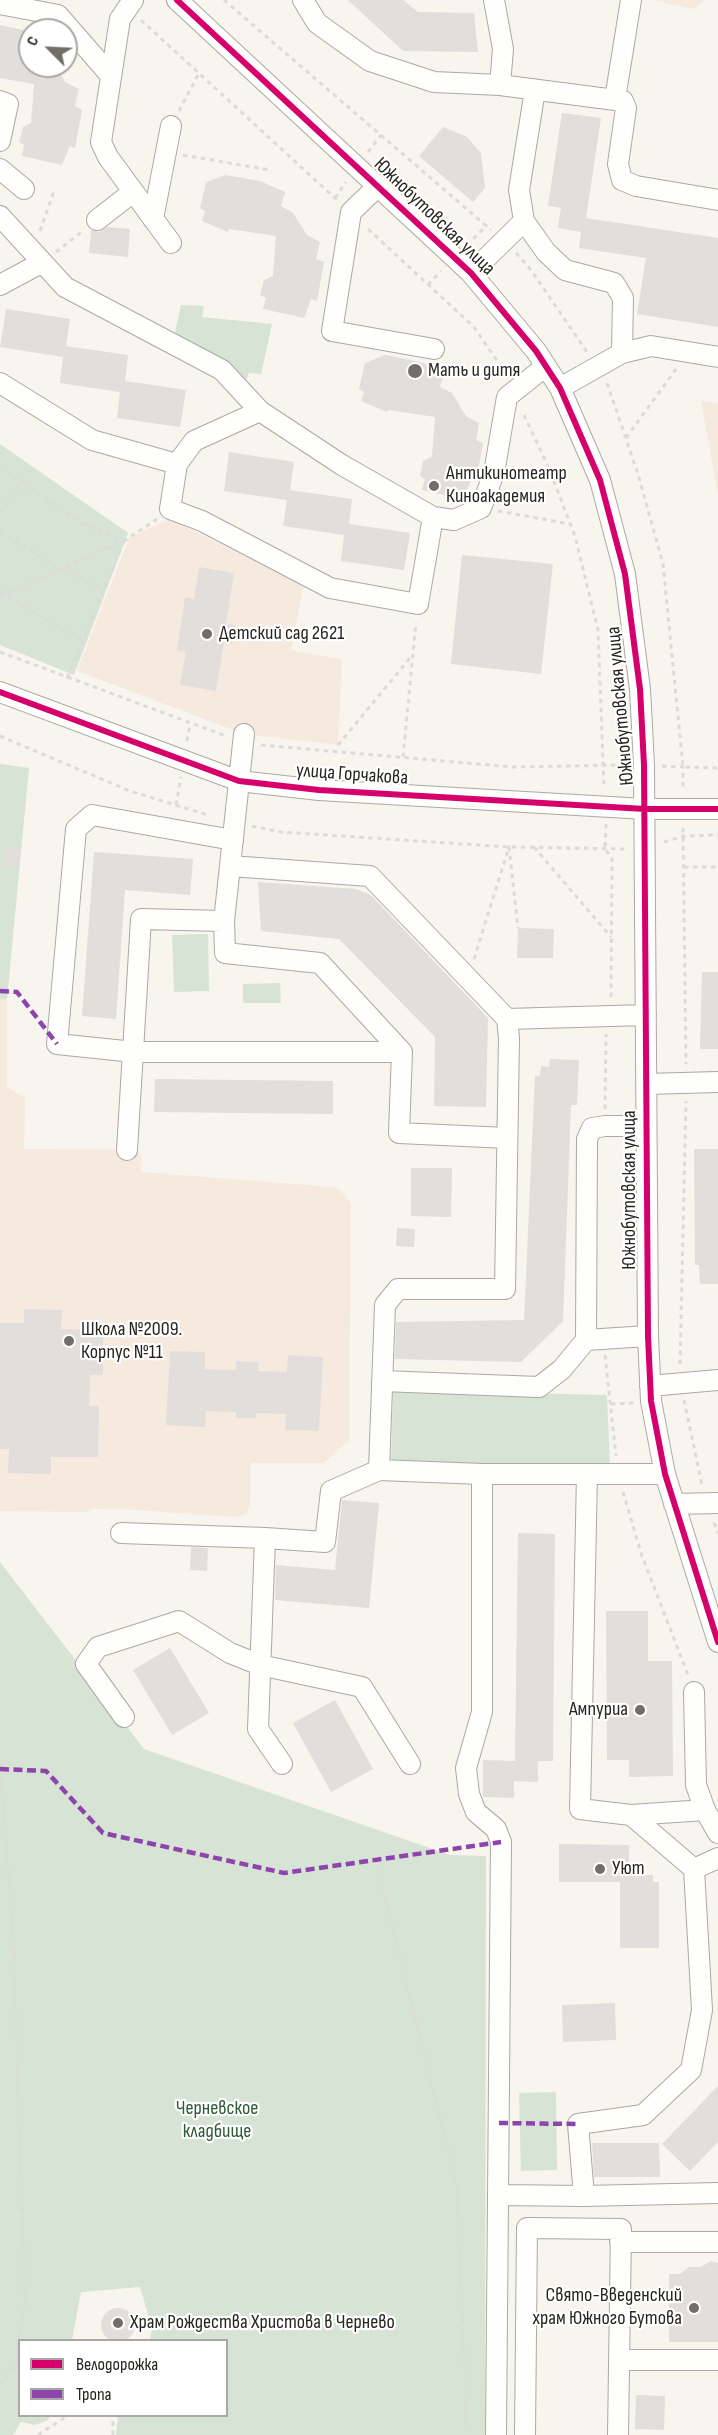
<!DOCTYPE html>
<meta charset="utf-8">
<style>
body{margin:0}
#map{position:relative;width:718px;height:2435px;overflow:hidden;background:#f7f5ed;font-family:"Sofia Sans Condensed",sans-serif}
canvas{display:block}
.legend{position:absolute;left:18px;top:2339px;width:210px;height:78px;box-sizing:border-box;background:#fff;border:2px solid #a9a8a6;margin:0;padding:8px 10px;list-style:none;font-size:18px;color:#272521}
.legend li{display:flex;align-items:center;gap:12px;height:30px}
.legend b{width:30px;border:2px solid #a9a8a6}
.north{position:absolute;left:18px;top:18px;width:60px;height:60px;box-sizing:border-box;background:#fff;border:2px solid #a9a8a6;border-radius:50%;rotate:294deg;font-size:16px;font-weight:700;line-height:24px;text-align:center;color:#272521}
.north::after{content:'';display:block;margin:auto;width:21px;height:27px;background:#706e68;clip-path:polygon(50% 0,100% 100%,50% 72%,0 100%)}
</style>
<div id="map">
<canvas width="718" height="2435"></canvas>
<ul class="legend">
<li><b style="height:8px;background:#d6006c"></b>Велодорожка</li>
<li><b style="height:8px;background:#8e44ad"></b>Тропа</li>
</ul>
<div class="north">С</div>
</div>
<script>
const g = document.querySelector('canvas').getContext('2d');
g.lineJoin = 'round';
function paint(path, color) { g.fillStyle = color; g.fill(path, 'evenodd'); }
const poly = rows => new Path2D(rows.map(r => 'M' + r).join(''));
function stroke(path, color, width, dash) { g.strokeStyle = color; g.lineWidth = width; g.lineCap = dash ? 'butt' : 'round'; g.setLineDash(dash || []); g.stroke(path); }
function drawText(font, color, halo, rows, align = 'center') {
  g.font = font + ' "Sofia Sans Condensed",sans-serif'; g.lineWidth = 4.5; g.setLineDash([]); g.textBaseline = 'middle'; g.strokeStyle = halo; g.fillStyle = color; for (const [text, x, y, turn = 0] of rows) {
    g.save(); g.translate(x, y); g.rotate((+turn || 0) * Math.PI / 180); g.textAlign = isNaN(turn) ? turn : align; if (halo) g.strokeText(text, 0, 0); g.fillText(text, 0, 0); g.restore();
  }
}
paint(poly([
 [651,0,705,0,694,9],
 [701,401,718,403,718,495],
 [169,519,304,585,291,650,342,659,338,745,244,734,77,671,129,538],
 [0,999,7,999,7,1087,25,1098,24,1149,135,1150,141,1155,141,1172,333,1187,339,1189,351,1203,349,1440,324,1463,251,1463,250,1506,246,1514,236,1517,136,1510,93,1509,86,1512,0,1511]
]), '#f6eade');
paint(poly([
 [181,305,204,306,202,317,272,324,261,374,249,373,246,381,235,375,175,332],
 [0,444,128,533,74,675,0,645],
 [0,764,29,768,7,999,0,999],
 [208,934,209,991,174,992,172,935],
 [280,983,281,1003,243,1003,243,984],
 [393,1390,607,1395,610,1466,391,1464],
 [0,1562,144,1749,450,1855,486,1856,485,2435,116,2435,118,2416,226,2416,226,2340,150,2340,152,2328,140,2287,81,2292,72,2340,20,2340,20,2416,50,2416,48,2420,35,2425,21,2422,13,2435,0,2435],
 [556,2092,557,2170,521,2171,519,2093]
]), '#d7e3d4');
paint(poly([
 [348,0,403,0,418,12,474,13,478,52,403,51],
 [0,25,28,31,30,66,56,66,65,82,79,89,75,106,82,110,75,148,70,146,62,165,22,156,24,145,19,142,23,127,31,123,34,84,0,78],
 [562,113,601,118,586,218,718,238,718,327,637,314,646,258,579,248,581,232,558,228,561,208,548,206],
 [443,127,467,137,481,153,485,188,473,202,419,156],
 [226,175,260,181,285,192,281,206,293,213,307,235,320,242,316,259,324,262,317,301,311,299,304,318,263,309,266,298,260,295,264,280,273,276,276,236,229,229,228,232,202,221,205,211,200,208,206,182],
 [107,227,130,229,128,257,89,253,91,230,99,232],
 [6,309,70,319,66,346,128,355,125,381,186,390,180,427,117,418,120,392,60,383,63,357,0,347],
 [385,355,420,362,444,372,440,387,452,393,466,416,479,423,476,440,483,443,476,482,471,480,463,499,422,490,425,479,420,476,423,461,432,457,435,417,388,410,387,412,361,401,364,392,359,389,365,363],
 [229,452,294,462,290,490,352,499,349,524,410,533,404,570,341,561,344,535,283,526,287,500,224,491],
 [462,555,553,564,541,674,451,664],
 [199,567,234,573,226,624,235,625,232,644,224,643,216,691,180,685,186,652,177,650,185,597,194,599],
 [4,847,20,848,20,867,4,866],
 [94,852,193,859,190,895,125,890,116,1019,82,1016],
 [258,882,356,889,371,895,488,1018,486,1107,434,1106,435,1037,339,939,261,931],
 [518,928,554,929,553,958,517,958],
 [702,972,718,972,718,1049,700,1049],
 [550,1059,579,1060,577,1105,571,1105,563,1321,521,1362,395,1359,396,1322,524,1320,535,1076,540,1076,541,1066,549,1067],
 [155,1079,333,1081,333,1114,154,1112],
 [694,1149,718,1149,718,1284,700,1284,699,1265,695,1265],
 [411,1168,452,1168,451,1217,411,1216],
 [397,1228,415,1229,414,1247,396,1246],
 [24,1309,62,1310,61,1329,103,1330,103,1375,90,1375,89,1406,99,1406,98,1457,51,1457,51,1474,8,1473,9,1449,0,1449,0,1323,24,1323],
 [170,1351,205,1352,205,1369,236,1370,236,1361,259,1362,258,1371,287,1372,288,1355,323,1357,319,1431,285,1430,286,1414,256,1413,256,1418,236,1418,236,1412,206,1411,205,1427,166,1425],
 [342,1500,379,1503,369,1608,275,1600,276,1565,335,1570],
 [518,1533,555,1534,553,1761,538,1761,538,1782,514,1781,514,1798,483,1797,483,1760,515,1761],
 [191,1547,208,1548,207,1571,190,1570],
 [606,1611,648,1611,648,1661,672,1661,673,1776,629,1777,629,1760,607,1760],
 [170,1648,209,1713,172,1735,133,1670],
 [335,1700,373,1769,331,1792,293,1723],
 [559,1844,629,1845,629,1864,640,1875,653,1875,653,1882,659,1882,659,1948,620,1948,620,1882,559,1882],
 [615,2003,616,2040,563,2042,562,2005],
 [718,2086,718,2142,690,2171,662,2144],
 [592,2143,659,2143,660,2177,594,2177],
 [711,2261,718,2263,718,2342,669,2342,669,2274,680,2274,689,2267,701,2267],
 '101 2325a17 17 0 1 1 34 0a17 17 0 1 1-34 0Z',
 [636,2395,665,2396,664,2430,635,2429]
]), '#e1dedc');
const minor = poly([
 [133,0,120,19,101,142,108,157,171,243],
 [177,0,471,273,536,351,560,388,600,480,625,574,640,689,644,765,648,1336,651,1401,665,1474,718,1642],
 [303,0,317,23,370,61,434,82,500,85,623,101,626,108,618,164,622,180,636,186,718,200],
 [494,0,503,49,500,85],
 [0,4,58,15,111,76],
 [535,90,519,190,524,221,546,252,565,270,614,283,623,298,622,353],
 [615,99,631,0],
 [0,101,8,104,0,141],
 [0,169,24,189],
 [378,186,351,212,332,331,434,349],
 [0,216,65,287,222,370,260,411,342,465,433,517,454,520,481,508,494,473,507,397,546,366],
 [153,219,171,126],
 [97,220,133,192],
 [471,273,524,221],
 [0,285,41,263],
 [0,383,92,440,177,464],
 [560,388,622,353,651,346,718,357],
 [260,411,194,441,177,464,170,509,202,521,330,588,418,604,433,517],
 [0,692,239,781,319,790,645,809,718,809],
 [244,734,230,866,370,876,507,1019,509,1038,505,1289,398,1289,385,1305,379,1470,482,1474],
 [233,840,92,815,76,829,57,1044,134,1052,402,1052],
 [230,866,224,921,225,953,320,963,402,1052,399,1133,507,1138],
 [507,1019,646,1015],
 [646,1084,718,1082],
 [646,1126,605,1126,592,1128,587,1139,586,1340,648,1336],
 [127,1150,141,919,224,921],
 [382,1381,539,1387,562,1369,586,1340],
 [650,1386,718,1380],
 [587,1474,580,1809,631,1815,694,1869],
 [674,1504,718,1503],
 [121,1533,265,1538],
 [694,1692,696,1785,705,1810],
 [124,1717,86,1664,98,1647,179,1621,230,1653,260,1665,362,1687,410,1764],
 [282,1764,258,1729,265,1538,325,1542,331,1491,379,1470],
 [631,1815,705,1810,718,1833],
 [718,1858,694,1869,702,2010,691,2070,643,2115,578,2124,584,2196,718,2193],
 [498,2195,584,2196],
 [620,2242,718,2242],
 [619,2360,718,2360],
 [496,2435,501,1842,496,1829,476,1812,469,1794,466,1768,482,1712,482,1474,665,1474],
 [525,2435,527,2228,621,2229,618,2435]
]);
stroke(minor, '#aba9a3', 22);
stroke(poly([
 [224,0,491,230],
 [141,20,337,200],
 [179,111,199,73],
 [368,152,381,135],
 [183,155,270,170],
 [335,198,346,182],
 [368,229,474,327,506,374],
 [40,231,54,191],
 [467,245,487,225],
 [56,252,84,230],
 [516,253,531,270,587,352],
 [428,285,441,271],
 [607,383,638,474,663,564,683,767,718,768],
 [524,415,548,466,575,536,598,630,604,788],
 [626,438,676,369],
 [0,466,81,523,123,541],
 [498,511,570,524],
 [0,513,22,480],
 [0,531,59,569,69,571,104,591],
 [0,591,54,625,84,640],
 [0,596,124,541,157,519],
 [0,652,226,736],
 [67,678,124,541],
 [0,736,130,791,208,815],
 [187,741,190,724],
 [261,745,512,767,626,765],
 [338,745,410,658],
 [403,757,416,622],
 [662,766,683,767,683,791],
 [176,805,181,777],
 [606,824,605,849,612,858,611,999],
 [252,826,281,832,509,847,625,849],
 [683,828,686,1064],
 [664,842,684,836,718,835],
 [534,847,611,937],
 [684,867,718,867],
 [474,959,509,847,518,928],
 [605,1109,606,1034],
 [605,1355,616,1456],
 [680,1364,686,1101],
 [684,1400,702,1485],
 [611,1404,634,1403],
 [623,1492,642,1556,688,1675],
 [714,1523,718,1533],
 [0,1758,13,1936,25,2298,16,2362,0,2385],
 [376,1861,457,2187,467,2435],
 [38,2435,67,2416],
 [113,2435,113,2416]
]), '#dcdbd9', 3, [4.5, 4.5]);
stroke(minor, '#fefefc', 20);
stroke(poly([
 [0,991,17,992,57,1044],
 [0,1769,46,1771,103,1833,284,1873,501,1842],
 [499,2123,578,2124]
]), '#8e44ad', 4.5, [9, 4.5]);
stroke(poly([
 [177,0,471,273,536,351,560,388,600,480,625,574,640,689,644,765,648,1336,651,1401,665,1474,718,1642],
 [0,692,239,781,319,790,645,809,718,809]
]), '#d6006c', 6);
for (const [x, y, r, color] of [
 [415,371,8,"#706e68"],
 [434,486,6,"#706e68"],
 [207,634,6,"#706e68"],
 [69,1341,6,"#706e68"],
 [640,1710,6,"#706e68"],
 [600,1869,6,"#706e68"],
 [694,2308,6,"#706e68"],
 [118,2323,6,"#706e68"]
]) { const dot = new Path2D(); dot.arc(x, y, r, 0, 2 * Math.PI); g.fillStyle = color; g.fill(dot); stroke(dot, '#fff', 2); }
drawText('20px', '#272521', '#fff', [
 ["Южнобутовская улица",434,217,44],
 ["Южнобутовская улица",621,706,-95],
 ["улица Горчакова",352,775,4],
 ["Южнобутовская улица",630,1190,-90]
]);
drawText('20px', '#272521', '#fff', [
 ["Мать и дитя",428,371],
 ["Антикинотеатр",446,474],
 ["Киноакадемия",446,497],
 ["Детский сад 2621",219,634],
 ["Школа №2009.",81,1330],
 ["Корпус №11",81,1353],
 ["Ампуриа",628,1710,"right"],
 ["Уют",612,1869],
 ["Свято-Введенский",682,2296,"right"],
 ["храм Южного Бутова",682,2319,"right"],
 ["Храм Рождества Христова в Чернево",130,2323]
], 'left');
drawText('20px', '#2b5a33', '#fff', [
 ["Черневское",217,2109],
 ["кладбище",217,2132]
]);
</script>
